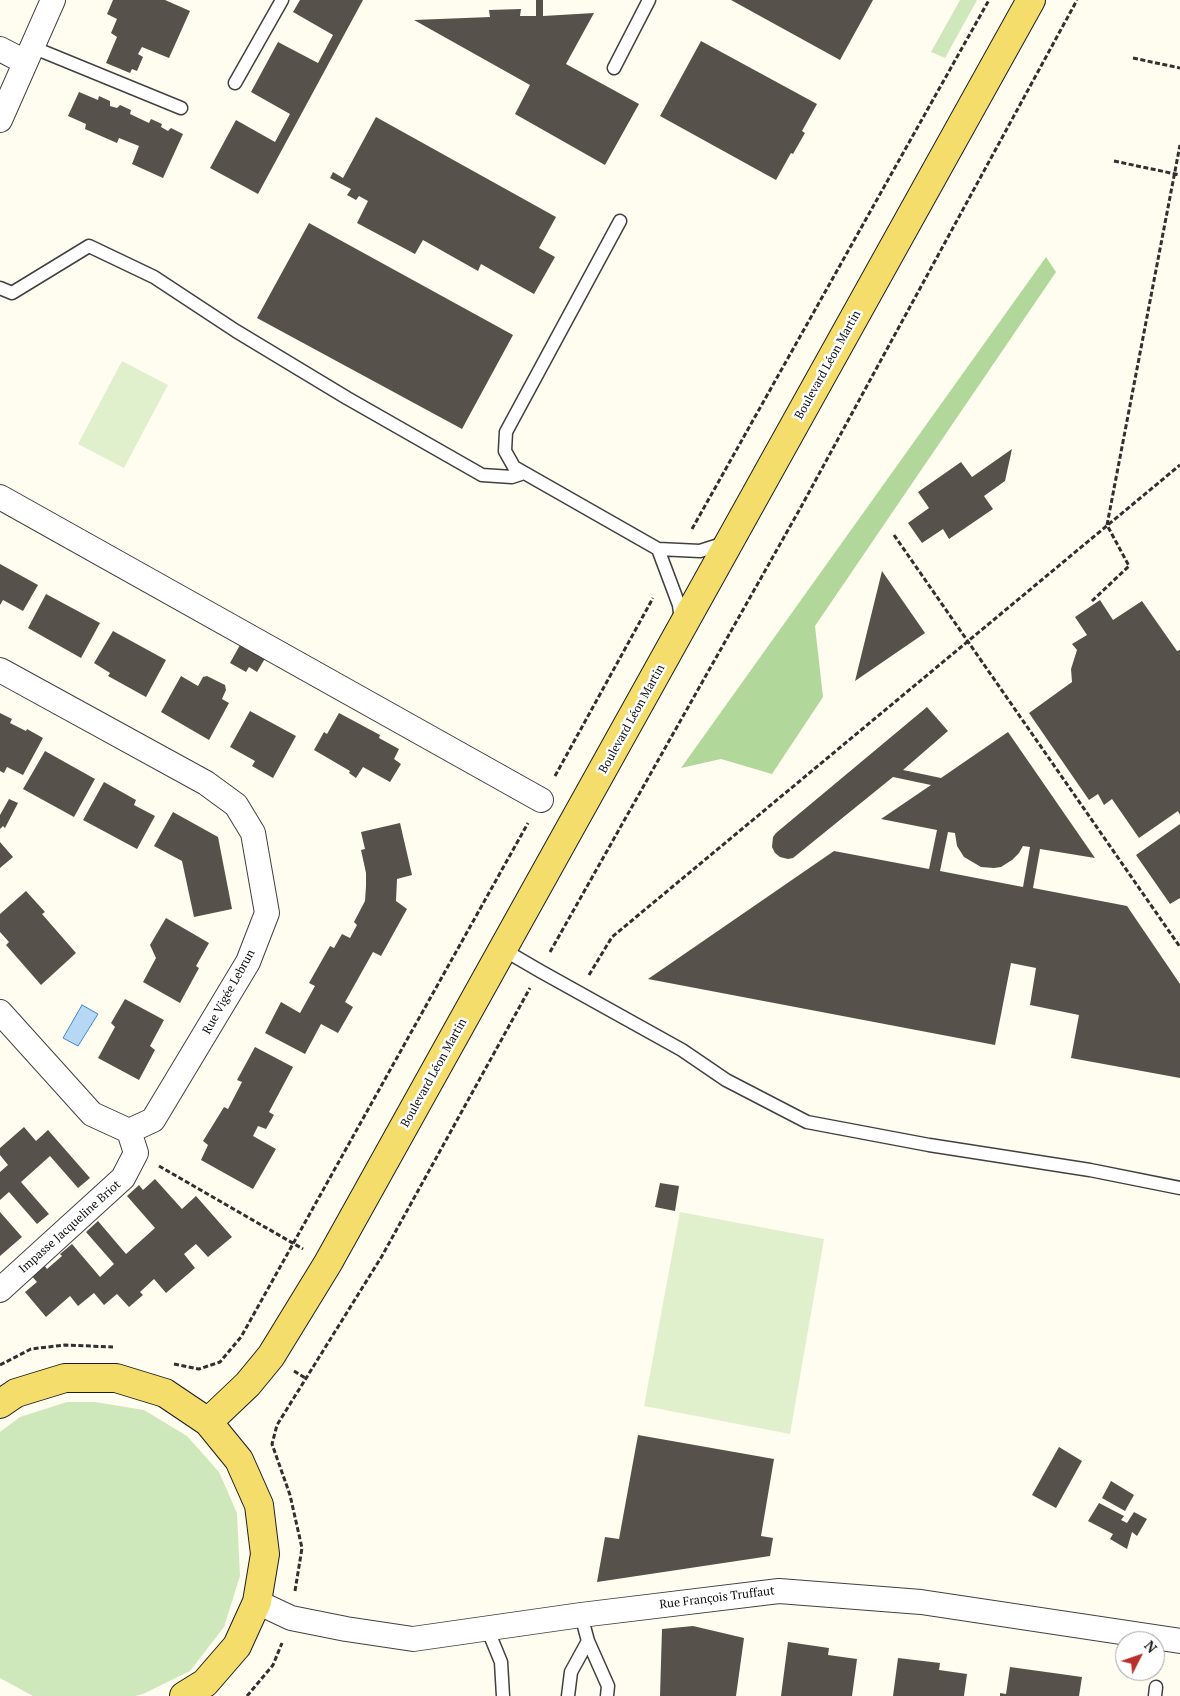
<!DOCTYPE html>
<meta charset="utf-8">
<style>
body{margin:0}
#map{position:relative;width:1180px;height:1696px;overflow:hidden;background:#fefdf0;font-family:"PT Serif",serif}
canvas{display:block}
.north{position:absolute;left:1115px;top:1631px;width:50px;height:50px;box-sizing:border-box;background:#fff;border:1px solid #9f9f9f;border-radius:50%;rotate:49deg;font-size:14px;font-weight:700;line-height:20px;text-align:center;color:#0e0e0e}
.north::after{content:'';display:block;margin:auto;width:18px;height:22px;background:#ba2f2b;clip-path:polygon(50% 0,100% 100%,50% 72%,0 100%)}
</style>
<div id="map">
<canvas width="1180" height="1696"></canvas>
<div class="north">N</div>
</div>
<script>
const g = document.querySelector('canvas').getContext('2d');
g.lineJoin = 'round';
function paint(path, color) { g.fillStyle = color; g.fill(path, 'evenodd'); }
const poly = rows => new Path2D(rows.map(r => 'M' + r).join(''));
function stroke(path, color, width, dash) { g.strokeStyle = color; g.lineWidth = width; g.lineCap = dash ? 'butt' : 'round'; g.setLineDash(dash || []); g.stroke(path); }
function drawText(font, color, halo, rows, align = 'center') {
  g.font = font + ' "PT Serif",serif'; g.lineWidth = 5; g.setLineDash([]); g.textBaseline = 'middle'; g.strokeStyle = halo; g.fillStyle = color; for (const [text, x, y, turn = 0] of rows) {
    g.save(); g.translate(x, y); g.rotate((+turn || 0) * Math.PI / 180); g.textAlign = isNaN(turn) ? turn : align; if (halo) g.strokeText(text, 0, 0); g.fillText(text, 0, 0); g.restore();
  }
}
paint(poly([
 [960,0,977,0,945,58,931,52],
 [67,1402,95,1402,144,1410,187,1436,219,1472,237,1513,240,1576,224,1627,190,1671,143,1694,135,1696,33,1696,0,1678,0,1432,20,1417]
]), '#cfe8bb');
paint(poly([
 [1046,257,1056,272,815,626,823,697,772,774,721,759,681,768]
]), '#b1d89a');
paint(poly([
 [122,361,168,385,124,468,78,444],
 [680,1212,824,1239,790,1434,644,1406]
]), '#e1f0cc');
const water = poly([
 [82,1005,98,1014,78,1046,63,1038,82,1005]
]);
paint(water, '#b7d8f4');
stroke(water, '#4087c9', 1);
paint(poly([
 [113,0,165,0,190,11,169,58,142,47,138,54,143,57,137,71,132,69,130,73,106,63,117,37,111,33,117,19,107,14],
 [300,0,363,0,258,194,210,168,236,120,275,142,290,114,251,92,278,42,318,63,333,35,293,12],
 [536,0,543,0,543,16,594,13,566,64,639,104,605,165,515,114,530,85,414,20,490,17,489,10,521,9,520,16,536,16],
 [731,0,873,0,840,60],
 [701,41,817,104,802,131,805,133,793,154,791,153,776,180,660,116],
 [79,92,98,100,99,96,110,101,110,106,117,108,120,105,131,110,130,114,149,123,151,119,162,124,161,127,168,131,171,128,183,134,163,178,132,164,139,146,119,138,117,143,85,129,86,124,68,116],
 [376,117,556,217,539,248,555,257,534,294,481,264,478,271,423,240,415,254,357,223,368,201,359,196,356,200,347,195,351,189,330,178,333,172,343,178],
 [309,223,513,335,462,429,257,318],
 [1012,449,1005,481,984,496,993,509,949,539,943,529,922,543,908,523,929,508,918,492,961,462,972,477],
 [0,564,38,585,23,611,3,600,0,605],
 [882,571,925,633,855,681],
 [46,594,100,623,81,658,28,628],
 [1100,600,1113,620,1142,601,1177,651,1180,650,1180,815,1178,811,1139,838,1112,799,1104,805,1098,794,1089,800,1029,713,1072,682,1071,669,1077,650,1072,644,1087,635,1075,617],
 [113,631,166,660,146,697,108,676,110,673,94,663],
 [240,645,256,654,258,650,267,655,257,672,249,667,246,672,230,663],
 [181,676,198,686,203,677,207,676,225,685,226,690,222,699,229,703,209,740,161,712],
 [927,707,948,731,903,770,941,778,1008,732,1095,858,1040,849,1033,888,1127,906,1180,984,1180,1078,1071,1058,1079,1015,1030,1005,1036,968,1011,963,995,1045,648,979,834,851,929,869,937,830,881,819,931,785,893,777,793,858,788,859,780,857,775,853,772,847,773,837,776,833],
 [948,832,955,833,957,846,964,857,981,867,994,868,1001,867,1012,860,1019,853,1023,846,1030,847,1023,887,940,871],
 [250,711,296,736,273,778,252,766,255,761,230,747],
 [0,713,12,719,10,723,26,731,27,729,43,738,23,775,7,767,4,773,0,771],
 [339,713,380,735,379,738,399,749,394,759,401,764,390,782,363,767,356,778,349,773,350,771,314,750,324,732,327,734],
 [45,751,95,779,74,817,23,789],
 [104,782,136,800,134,805,155,816,137,849,83,820],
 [9,799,18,803,5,828,3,826,0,829,0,815],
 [173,812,218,837,232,909,194,917,182,861,154,846],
 [400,823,412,875,397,879,396,901,407,909,381,956,373,952,345,1002,353,1007,338,1033,321,1024,305,1054,265,1033,281,1002,300,1013,315,986,309,983,330,946,334,948,342,934,350,938,357,925,354,922,365,901,366,886,366,873,361,850,365,849,361,832],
 [1180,824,1180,898,1170,904,1136,855],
 [0,842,13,857,0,868],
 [26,891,45,912,42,914,76,953,41,985,6,945,9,942,0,932,0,914],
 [166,918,209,943,196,966,199,968,180,1003,143,982,156,958,150,945],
 [125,999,164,1020,150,1046,155,1050,139,1080,98,1058,115,1027,111,1023],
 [255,1047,293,1067,269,1112,274,1115,266,1129,258,1126,253,1136,276,1149,253,1189,201,1160,208,1145,203,1141,224,1107,228,1109,242,1082,237,1080],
 [24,1127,36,1141,48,1130,90,1178,78,1188,50,1156,21,1182,49,1214,37,1224,9,1192,0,1200,0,1172,8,1165,0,1155,0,1148],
 [155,1179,182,1209,196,1196,232,1237,208,1257,196,1244,184,1254,195,1268,166,1293,154,1279,140,1292,143,1295,129,1307,117,1294,104,1305,94,1293,78,1306,70,1296,46,1317,25,1292,37,1282,29,1273,42,1262,47,1269,62,1256,60,1254,72,1244,100,1277,114,1264,86,1232,98,1221,126,1254,155,1228,127,1196,139,1185,143,1190],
 [660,1183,679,1186,675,1211,655,1207],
 [0,1212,22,1237,0,1256],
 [638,1435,774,1459,761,1536,773,1538,770,1556,597,1582,605,1537,619,1539],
 [1059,1447,1082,1461,1056,1508,1032,1495],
 [1111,1481,1134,1495,1125,1511,1102,1498],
 [1099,1503,1124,1516,1121,1520,1127,1523,1134,1512,1147,1519,1137,1536,1132,1532,1127,1549,1110,1539,1113,1534,1088,1521],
 [693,1626,744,1638,736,1696,660,1696,662,1629],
 [788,1642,829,1648,828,1655,857,1659,852,1696,781,1696],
 [898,1658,940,1663,939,1670,967,1674,964,1696,893,1696],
 [1010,1667,1082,1677,1079,1696,1000,1696,1000,1693,1006,1694]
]), '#57514b');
const lane = poly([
 [32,47,181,108],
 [614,68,649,0],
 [235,83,282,0],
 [620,221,506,432,505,451,514,467,658,549],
 [0,288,12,293,89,246,154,277,236,331,347,398,482,475,512,477,524,473],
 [681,621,679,605,658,549,700,551,725,543],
 [504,950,540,971,682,1050,726,1080,807,1122,929,1145,1090,1170,1180,1188],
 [581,1615,588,1641,608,1686,607,1696],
 [487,1628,501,1662,503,1696],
 [568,1696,571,1672,588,1641],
 [1155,1696,1156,1687]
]);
const street = poly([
 [0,49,25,62],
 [0,120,53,0],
 [0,497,541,800],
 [0,670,206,783,236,805,253,833,267,913,248,962,153,1120,129,1131,92,1114,0,1012],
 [0,1290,123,1178,136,1153,129,1131],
 [257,1602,291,1618,346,1629,413,1639,581,1615,779,1591,921,1602,1180,1641]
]);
const primary = poly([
 [0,1404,16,1393,65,1378,116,1378,165,1393,208,1422,239,1460,259,1505,265,1554,257,1602,237,1646,205,1683,184,1696],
 [208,1422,248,1384,271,1356,328,1263,1031,0]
]);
stroke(lane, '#414141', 15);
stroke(street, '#414141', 26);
stroke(primary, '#1f1f1f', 30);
stroke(poly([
 [1133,58,1180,68],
 [1114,161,1180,175],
 [692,529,989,0],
 [894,535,1180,947],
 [1092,601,1129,566,1107,525,1180,145],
 [555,776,653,598],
 [550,952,801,507,1077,0],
 [589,975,612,937,1180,465],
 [159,1166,303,1249],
 [174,1364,199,1369,220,1362,241,1337,528,823],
 [0,1365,31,1349,65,1345,113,1347],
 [294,1371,307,1379],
 [295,1591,302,1548,290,1495,272,1444,277,1425,382,1256,530,988],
 [247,1696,273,1665,282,1643]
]), '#303030', 3, [5, 2.5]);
stroke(lane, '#fff', 12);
stroke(street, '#fff', 24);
stroke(primary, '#f4dd6b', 28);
drawText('12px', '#0e0e0e', '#fff', [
 ["Boulevard Léon Martin",828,365,-61],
 ["Boulevard Léon Martin",632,719,-61],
 ["Rue Vigée Lebrun",229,992,-61],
 ["Boulevard Léon Martin",434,1073,-61],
 ["Impasse Jacqueline Briot",70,1227,-42],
 ["Rue François Truffaut",717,1598,-7]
]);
</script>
